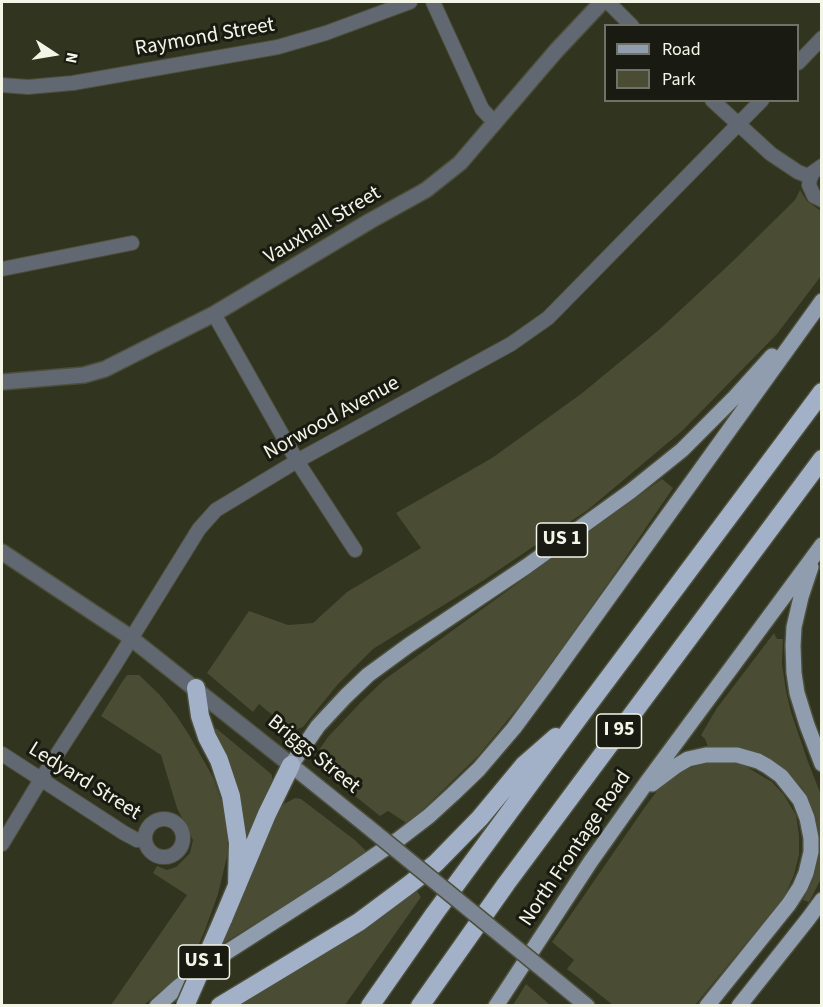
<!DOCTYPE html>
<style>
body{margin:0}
#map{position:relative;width:823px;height:1007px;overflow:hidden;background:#31341e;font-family:"Source Sans 3",sans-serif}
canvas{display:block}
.frame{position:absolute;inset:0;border:3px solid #f3f5e7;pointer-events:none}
.legend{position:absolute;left:604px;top:24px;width:195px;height:78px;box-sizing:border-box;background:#191a11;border:2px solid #707267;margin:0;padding:8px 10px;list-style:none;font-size:18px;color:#f3f5e7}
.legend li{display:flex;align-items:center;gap:12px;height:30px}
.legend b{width:30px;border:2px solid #707267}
.north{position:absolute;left:24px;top:24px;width:60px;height:60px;-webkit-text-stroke:4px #191a11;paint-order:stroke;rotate:102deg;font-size:16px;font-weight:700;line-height:24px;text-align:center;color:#f3f5e7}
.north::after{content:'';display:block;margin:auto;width:21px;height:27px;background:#f3f5e7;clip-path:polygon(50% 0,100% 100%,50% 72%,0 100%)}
</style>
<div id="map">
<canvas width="823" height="1007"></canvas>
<div class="frame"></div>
<ul class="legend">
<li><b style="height:8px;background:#909daf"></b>Road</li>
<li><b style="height:16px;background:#4a4d33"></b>Park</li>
</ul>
<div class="north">N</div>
</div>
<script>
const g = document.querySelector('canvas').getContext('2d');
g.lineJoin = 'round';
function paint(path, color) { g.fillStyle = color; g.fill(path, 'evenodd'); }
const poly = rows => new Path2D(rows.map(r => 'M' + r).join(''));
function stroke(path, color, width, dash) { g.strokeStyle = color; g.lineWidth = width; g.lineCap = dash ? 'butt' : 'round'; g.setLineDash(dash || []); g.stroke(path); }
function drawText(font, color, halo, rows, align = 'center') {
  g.font = font + ' "Source Sans 3",sans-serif'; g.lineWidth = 6; g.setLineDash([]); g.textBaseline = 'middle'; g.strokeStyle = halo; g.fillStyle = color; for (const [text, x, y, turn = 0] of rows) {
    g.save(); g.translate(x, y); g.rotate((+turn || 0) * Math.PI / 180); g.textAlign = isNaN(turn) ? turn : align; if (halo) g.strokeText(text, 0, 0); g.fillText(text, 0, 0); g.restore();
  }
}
paint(poly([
 [800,190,807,201,821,211,821,276,777,334,683,430,589,509,484,580,373,649,338,684,303,727,297,729,281,722,259,704,253,712,207,673,249,611,288,625,313,623,347,592,421,548,396,513,492,458,581,394,660,329,733,261,795,200],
 [662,479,673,488,611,579,529,694,478,756,408,824,388,811,380,816,320,768,319,750,328,737,361,702,384,680],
 [774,633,777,639,783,639,782,664,786,691,791,712,807,759,821,795,821,879,809,902,803,900,812,882,817,864,819,847,818,830,816,817,810,802,802,788,791,776,777,764,731,748,708,747,705,739,701,735,717,708],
 [127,675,139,675,159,694,176,715,189,735,213,777,225,811,228,852,218,894,205,930,187,972,159,992,144,1005,111,1005,187,895,153,873,157,866,167,870,176,867,190,853,193,840,177,808,161,755,101,716,122,682],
 [214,729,217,729,270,773,272,775,272,780,245,844],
 [717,763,732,763,745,766,772,782,784,795,796,815,799,835,799,855,794,875,784,897,695,1005,613,1005,567,969,574,960,552,942,645,807,660,787,673,776,685,770,702,764],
 [295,798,301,799,356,841,368,853,219,946,280,806],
 [416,890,421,897,345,1005,232,1006,304,964,405,899],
 [526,984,550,1005,513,1005]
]), '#4a4d33');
const minor = poly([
 [433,2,482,109,495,123],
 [608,2,632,26],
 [798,63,822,38],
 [2,85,28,87,73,83,278,47,326,33,410,2],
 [712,100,771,154,798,172,811,177],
 [822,166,812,173,810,179,809,185,814,196,822,200],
 [2,269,132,243],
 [214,314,297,461,355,550],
 [2,754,124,833,137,840,145,840],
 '145 838a19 19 0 1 1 38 0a19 19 0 1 1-38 0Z',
 [2,844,43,776,113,668,199,529,216,510,297,461,511,344,548,318,762,100]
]);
const tertiary = poly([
 [2,382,84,375,105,369,214,314,370,221,426,190,460,163,556,51,602,2],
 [2,552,127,635,291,765]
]);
const secondary = poly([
 [291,765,367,826],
 [558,982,587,1006]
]);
const primary = poly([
 [811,567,801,597,794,627,793,646,794,673,797,693,807,725,822,764],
 [291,765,318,726,346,696,368,675,409,645,527,566,631,491,682,450,735,397,772,356],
 [652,784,676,766,688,759,706,755,737,755,758,761,767,766,781,776,800,800,807,818,811,838,811,852,806,873,800,887,789,904,707,1006],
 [157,1006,178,987,213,961,336,882,399,839,429,816,453,794,479,769,514,728,548,682,822,301],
 [496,1006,591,861,647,782,822,545],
 [739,1006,808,919,822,900]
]);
const motorway = poly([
 [196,688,200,716,207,737,219,760,231,796,238,843,237,886],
 [223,919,267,814,291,765],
 [220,1006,359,922,410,884,436,863,480,818,524,765,556,737],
 [370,1006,435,913,580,716,822,392],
 [420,1006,506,884,822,459]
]);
stroke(minor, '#4c4f3a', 16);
stroke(tertiary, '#4c4f3a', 18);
stroke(secondary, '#4c4f3a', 18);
stroke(primary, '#4c4f3a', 18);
stroke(motorway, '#4c4f3a', 21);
stroke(minor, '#616871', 14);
stroke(tertiary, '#616871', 15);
stroke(secondary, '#7c8694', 15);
stroke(primary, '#909daf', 15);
stroke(motorway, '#a2b1c7', 18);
const secondaryBridge = poly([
 [367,826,558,982]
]);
const motorwayBridge = poly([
 [185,1006,223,919]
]);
stroke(secondaryBridge, '#4c4f3a', 18, []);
stroke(motorwayBridge, '#4c4f3a', 21, []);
stroke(secondaryBridge, '#7c8694', 15);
stroke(motorwayBridge, '#a2b1c7', 18);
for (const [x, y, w] of [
 [562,540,51],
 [619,731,45],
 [204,962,51]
]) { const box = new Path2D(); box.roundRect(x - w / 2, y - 17, w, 34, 4.5); g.fillStyle = '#191a11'; g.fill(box); stroke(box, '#f3f5e7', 1.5); }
drawText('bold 20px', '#f3f5e7', null, [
 ["US 1",562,540],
 ["I 95",619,731],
 ["US 1",204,962]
]);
drawText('21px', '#f3f5e7', '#191a11', [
 ["Raymond Street",205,38,-10],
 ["Vauxhall Street",323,226,-31],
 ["Norwood Avenue",332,419,-29],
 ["Briggs Street",313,755,39],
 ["Ledyard Street",84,782,32],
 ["North Frontage Road",576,849,-56]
]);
</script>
